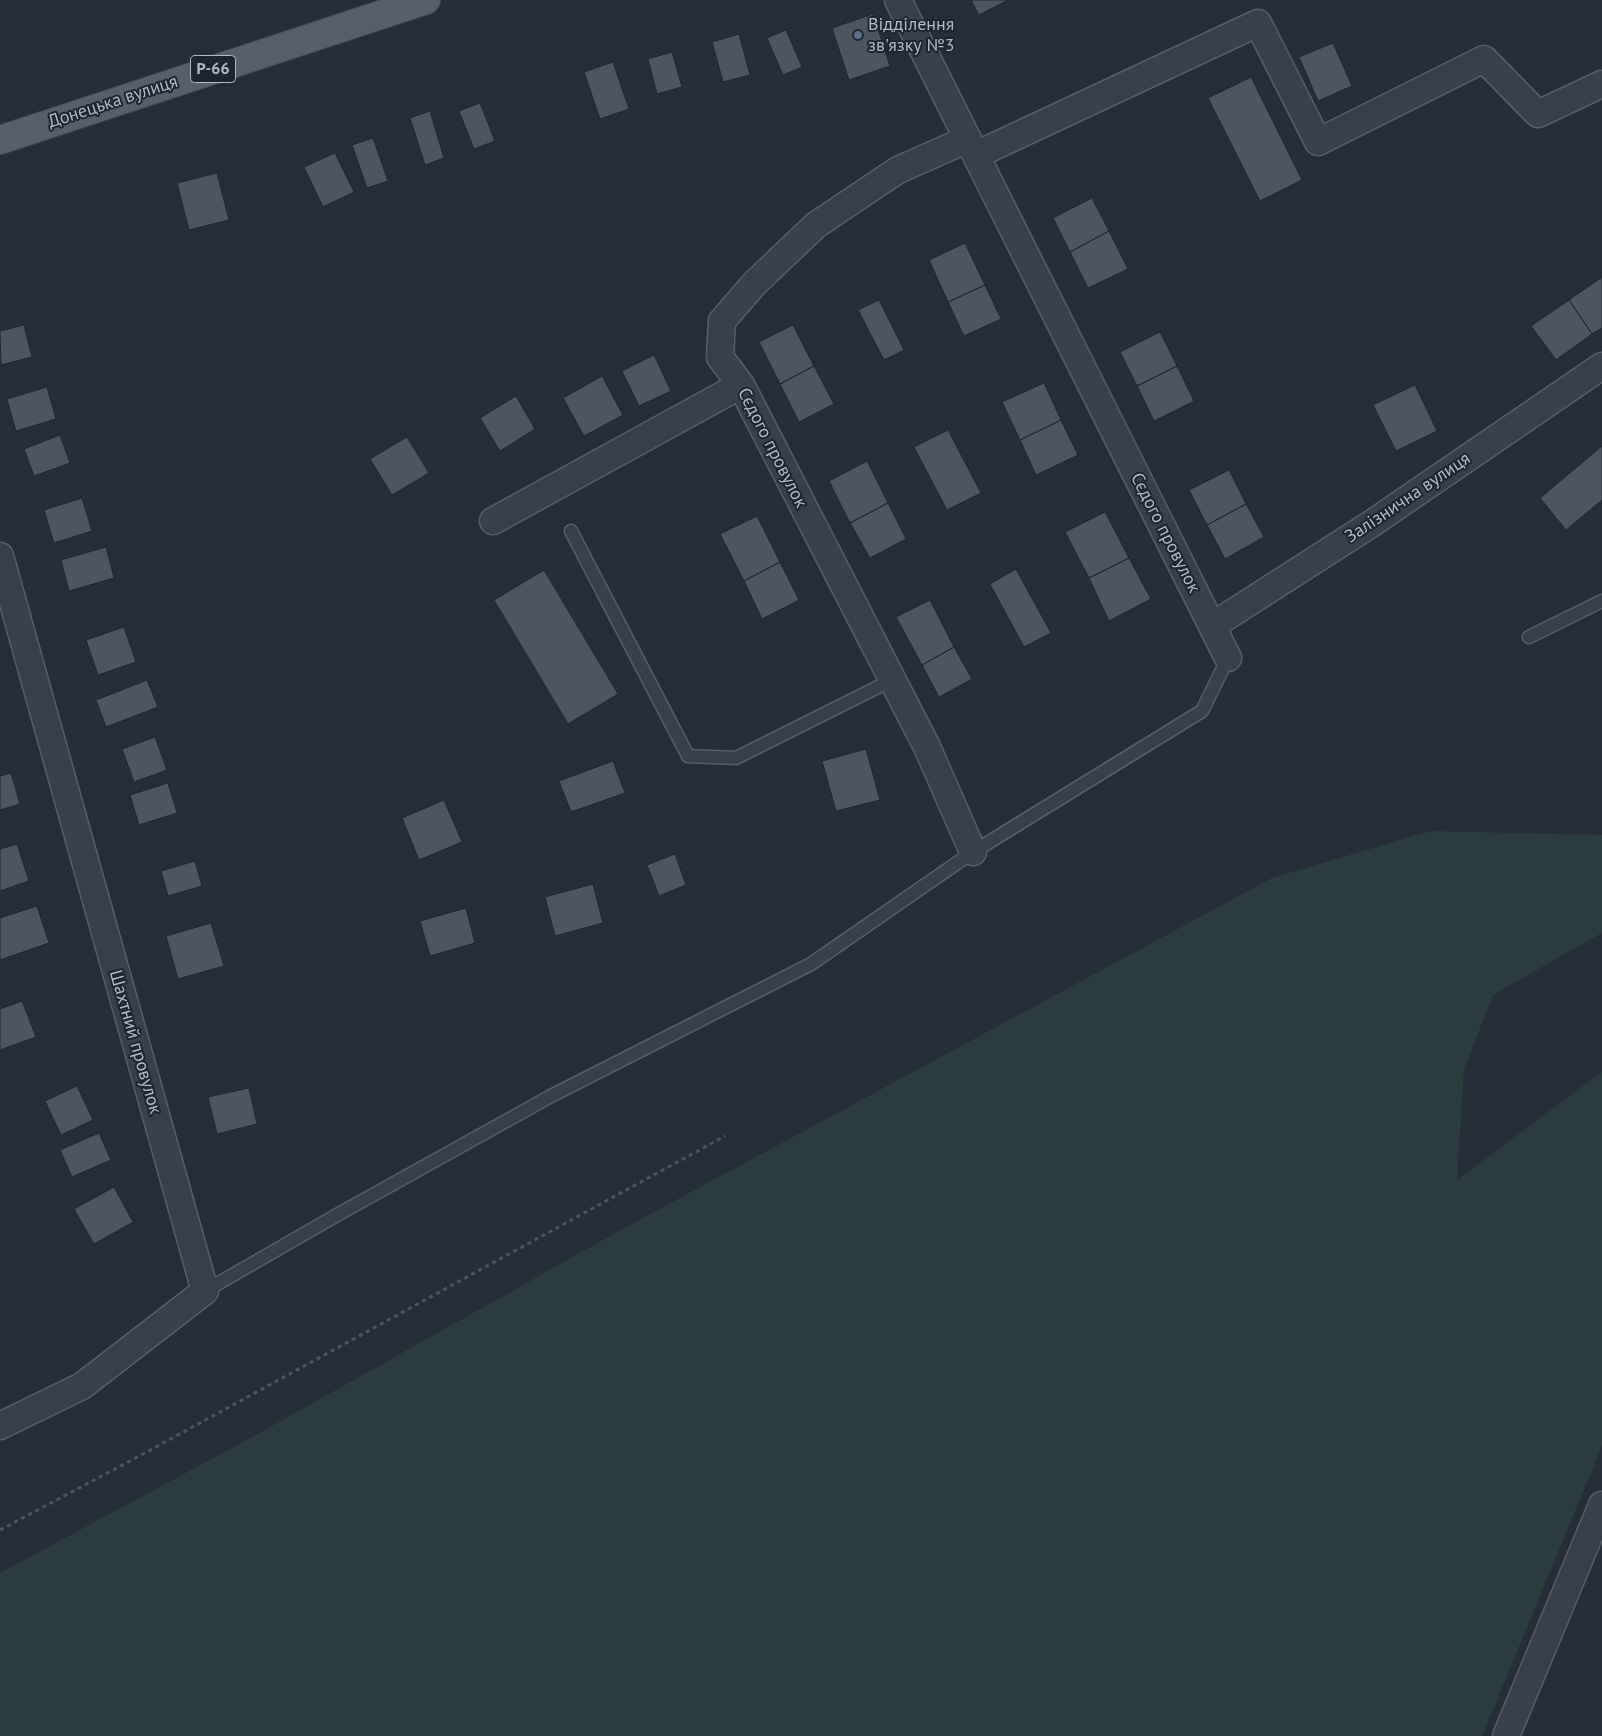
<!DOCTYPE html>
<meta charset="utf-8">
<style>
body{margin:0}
canvas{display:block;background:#262e3a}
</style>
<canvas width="1602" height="1736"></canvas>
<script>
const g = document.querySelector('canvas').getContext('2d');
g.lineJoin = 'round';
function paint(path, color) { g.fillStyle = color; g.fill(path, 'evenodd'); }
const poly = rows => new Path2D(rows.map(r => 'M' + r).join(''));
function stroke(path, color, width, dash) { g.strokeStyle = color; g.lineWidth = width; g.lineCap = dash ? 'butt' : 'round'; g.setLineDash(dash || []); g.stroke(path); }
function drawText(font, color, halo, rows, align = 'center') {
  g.font = font + ' "PT Sans",sans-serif'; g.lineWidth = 4; g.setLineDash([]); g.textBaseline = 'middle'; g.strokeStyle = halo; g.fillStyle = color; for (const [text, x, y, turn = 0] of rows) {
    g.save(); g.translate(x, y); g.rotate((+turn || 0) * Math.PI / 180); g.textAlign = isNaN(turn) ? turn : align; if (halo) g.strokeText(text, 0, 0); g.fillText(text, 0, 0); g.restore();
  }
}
paint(poly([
 [1431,831,1602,835,1602,933,1493,995,1464,1069,1457,1180,1602,1072,1602,1446,1482,1736,0,1736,0,1573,256,1435,619,1231,1272,878]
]), '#2b3d3e');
const building = poly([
 [971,0,1008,0,979,15,971,0],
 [873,14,890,66,849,80,832,28,873,14],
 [786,30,802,67,783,75,767,38,786,30],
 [739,34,750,75,723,82,712,42,739,34],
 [1333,43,1352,86,1318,101,1299,57,1333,43],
 [672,52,682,87,657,94,648,59,672,52],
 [613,62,629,109,600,119,584,72,613,62],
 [1251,77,1302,180,1260,201,1208,98,1251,77],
 [480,103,495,141,474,149,459,111,480,103],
 [430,111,444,158,425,165,410,118,430,111],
 [373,138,388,181,367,188,352,145,373,138],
 [335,153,354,192,323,207,304,167,335,153],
 [217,173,229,220,189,230,177,183,217,173],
 [1092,198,1109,231,1070,252,1053,218,1092,198],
 [1109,231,1128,269,1088,288,1070,252,1109,231],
 [965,243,985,285,948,302,929,260,965,243],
 [1602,277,1602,328,1592,334,1569,300,1602,277],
 [985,285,1001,319,964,336,948,302,985,285],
 [879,300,904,350,884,360,858,310,879,300],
 [1569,300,1592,334,1556,360,1531,326,1569,300],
 [24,325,32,357,1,365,0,331,24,325],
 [793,325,814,366,780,384,759,342,793,325],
 [1160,332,1177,366,1137,386,1120,352,1160,332],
 [654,355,671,391,639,406,622,371,654,355],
 [814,366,834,404,799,422,780,384,814,366],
 [1177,366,1194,401,1154,421,1137,386,1177,366],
 [602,376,623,415,584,436,563,398,602,376],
 [1044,383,1061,420,1020,440,1002,402,1044,383],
 [1415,385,1437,431,1396,451,1373,405,1415,385],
 [47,387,56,419,16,431,7,399,47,387],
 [516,396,535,429,500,451,480,418,516,396],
 [1061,420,1078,455,1036,475,1020,440,1061,420],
 [948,430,981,493,947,510,914,447,948,430],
 [60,435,70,463,34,476,24,449,60,435],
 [407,437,429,473,392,495,370,459,407,437],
 [1602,446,1602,500,1566,530,1540,498,1602,446],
 [867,461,888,503,850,523,829,481,867,461],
 [1229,470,1246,504,1207,525,1189,490,1229,470],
 [82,498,92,531,54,543,44,510,82,498],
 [888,503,906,539,870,558,850,523,888,503],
 [1246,504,1264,537,1225,559,1207,525,1246,504],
 [1105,512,1129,558,1089,578,1065,532,1105,512],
 [757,516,780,562,744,581,720,534,757,516],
 [106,547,114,578,69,591,61,560,106,547],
 [1129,558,1151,599,1109,621,1089,578,1129,558],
 [780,562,799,600,762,619,744,581,780,562],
 [1016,569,1051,633,1024,647,990,584,1016,569],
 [544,570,618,694,568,724,494,600,544,570],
 [930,600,954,647,922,665,896,617,930,600],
 [124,627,136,662,98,675,86,640,124,627],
 [954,647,972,679,939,697,922,665,954,647],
 [147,680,158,707,106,727,96,700,147,680],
 [155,737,167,770,134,782,122,749,155,737],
 [866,749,880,800,836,811,822,761,866,749],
 [613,761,625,793,571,812,559,781,613,761],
 [11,773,20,804,0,810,0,776,11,773],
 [168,783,177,813,139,825,130,795,168,783],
 [444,800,462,842,419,860,402,818,444,800],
 [17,844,29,881,0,891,0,849,17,844],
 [675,854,686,885,659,896,647,865,675,854],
 [195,861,202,886,168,896,161,871,195,861],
 [593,884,603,923,555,936,545,897,593,884],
 [37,906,49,943,0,960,0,918,37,906],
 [466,908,475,943,430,956,420,921,466,908],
 [211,923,224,966,178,979,166,936,211,923],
 [22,1001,36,1037,0,1050,0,1009,22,1001],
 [77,1086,93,1120,61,1135,45,1101,77,1086],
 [249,1088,257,1124,217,1134,208,1097,249,1088],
 [99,1133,111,1160,72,1177,60,1150,99,1133],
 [114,1187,133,1222,94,1244,74,1209,114,1187]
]);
paint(building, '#4d5563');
stroke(building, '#212732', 1);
const lane = poly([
 [571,531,688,756,736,758,892,680],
 [1529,637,1602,601],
 [205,1291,337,1215,551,1096,811,964,973,852,1202,711,1228,658]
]);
const street = poly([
 [898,0,1228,658],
 [968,139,898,170,816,225,755,283,722,321,720,357,741,385,927,747,973,852],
 [976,155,1258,23,1318,142,1484,59,1538,114,1602,84],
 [493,521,741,385],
 [0,556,205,1291,82,1386,0,1426],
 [1212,626,1371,524,1602,366],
 [1506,1736,1602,1505]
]);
const primary = poly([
 [0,140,426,0]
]);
stroke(lane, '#585e69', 15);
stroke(street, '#585e69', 29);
stroke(primary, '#434954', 30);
stroke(poly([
 [0,1530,145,1453,725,1136]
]), '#48585b', 3, [4, 4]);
stroke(lane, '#3a404b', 12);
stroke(street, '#3a404b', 26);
stroke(primary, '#585f6b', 28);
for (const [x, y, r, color] of [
 [858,35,5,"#5c6f8a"]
]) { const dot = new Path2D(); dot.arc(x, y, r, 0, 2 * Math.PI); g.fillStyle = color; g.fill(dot); stroke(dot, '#1f2530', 2); }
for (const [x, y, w] of [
 [213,69,45]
]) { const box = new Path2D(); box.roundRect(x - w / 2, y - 13.5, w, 27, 4); g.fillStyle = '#1f2530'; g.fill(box); stroke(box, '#b5bbc6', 1); }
drawText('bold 16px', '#b5bbc6', null, [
 ["Р-66",213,69]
]);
drawText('18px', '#b5bbc6', '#1f2530', [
 ["Відділення",868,25],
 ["зв'язку №3",868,46]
], 'left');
drawText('18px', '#b5bbc6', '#1f2530', [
 ["Донецька вулиця",113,102,-18],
 ["Сєдого провулок",772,448,63],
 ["Залізнична вулиця",1408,498,-34],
 ["Сєдого провулок",1165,533,63],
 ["Шахтний провулок",135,1042,74]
]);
</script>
